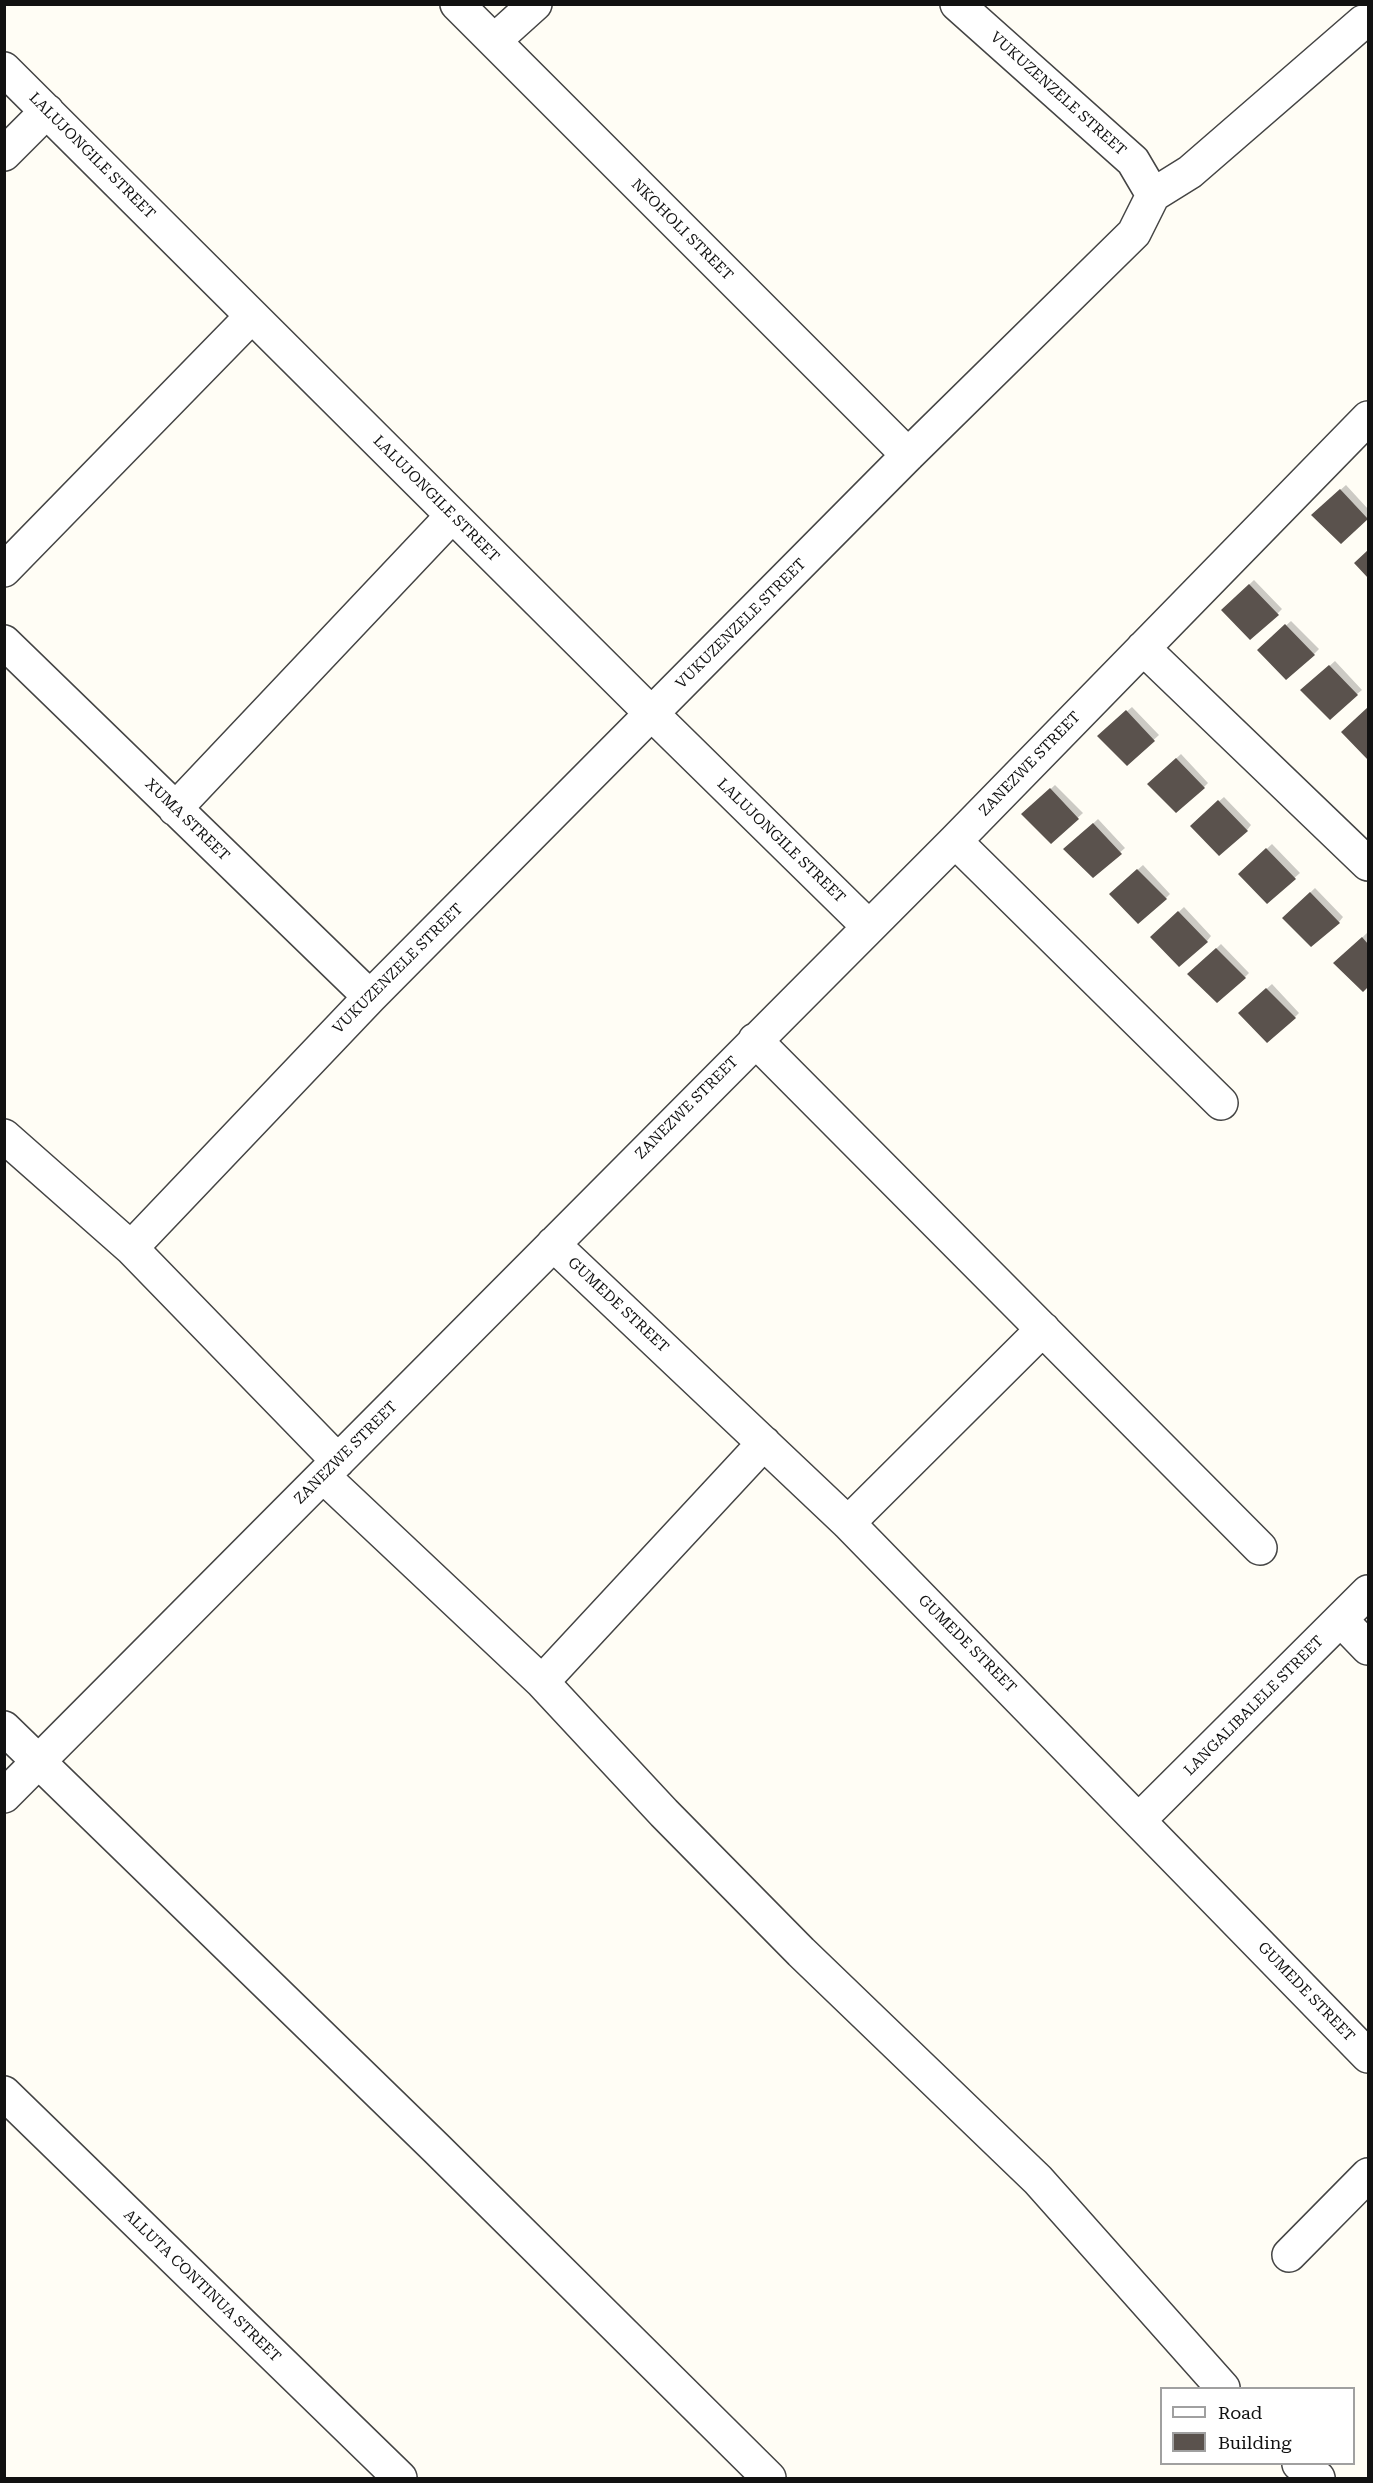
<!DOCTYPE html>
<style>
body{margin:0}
#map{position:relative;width:1373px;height:2483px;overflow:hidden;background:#fffdf5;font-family:"Roboto Serif",serif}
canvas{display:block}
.frame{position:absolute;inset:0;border:6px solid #111;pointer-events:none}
.legend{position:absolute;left:1160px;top:2387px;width:195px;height:78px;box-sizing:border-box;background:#fff;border:2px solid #a0a0a0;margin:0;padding:8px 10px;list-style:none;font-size:18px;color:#111}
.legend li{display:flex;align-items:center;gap:12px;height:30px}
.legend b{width:30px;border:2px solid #a0a0a0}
</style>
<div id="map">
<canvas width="1373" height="2483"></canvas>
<div class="frame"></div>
<ul class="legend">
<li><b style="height:8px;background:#fff"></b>Road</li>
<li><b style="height:16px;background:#5a524d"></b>Building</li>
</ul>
</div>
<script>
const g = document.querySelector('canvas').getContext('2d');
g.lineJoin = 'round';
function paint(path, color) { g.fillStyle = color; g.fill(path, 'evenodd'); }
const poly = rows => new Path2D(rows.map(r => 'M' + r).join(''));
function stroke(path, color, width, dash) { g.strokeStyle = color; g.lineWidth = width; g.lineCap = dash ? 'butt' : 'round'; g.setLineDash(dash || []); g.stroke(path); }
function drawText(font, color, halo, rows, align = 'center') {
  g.font = font + ' "Roboto Serif",serif'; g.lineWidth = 6; g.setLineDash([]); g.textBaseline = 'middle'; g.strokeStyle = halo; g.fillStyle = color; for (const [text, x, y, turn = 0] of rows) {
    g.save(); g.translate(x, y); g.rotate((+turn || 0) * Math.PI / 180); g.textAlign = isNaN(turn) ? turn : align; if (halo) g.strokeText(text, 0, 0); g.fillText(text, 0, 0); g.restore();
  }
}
paint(poly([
 [1346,485,1368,509,1368,518,1341,542,1318,510],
 [1254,580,1282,609,1277,614,1223,610],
 [1291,621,1319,649,1314,654,1259,650],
 [1335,661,1362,690,1357,694,1307,686],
 [1132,707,1159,735,1127,764,1104,731],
 [1368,708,1368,758,1343,732],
 [1181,754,1208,783,1204,787,1154,779],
 [1055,785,1083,813,1051,842,1024,814],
 [1224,797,1251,825,1247,830,1196,821],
 [1098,819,1125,848,1093,876,1066,849],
 [1272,844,1300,873,1267,902,1240,874],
 [1143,865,1170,894,1166,898,1115,890],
 [1315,888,1343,917,1339,922,1284,918],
 [1184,907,1211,936,1207,941,1152,937],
 [1367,933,1368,985,1363,990,1335,963],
 [1221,944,1249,973,1245,977,1190,974],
 [1272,984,1299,1013,1295,1017,1244,1009]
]), '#0003');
paint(poly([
 [1340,489,1368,519,1341,544,1311,515],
 [1368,550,1368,578,1354,563],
 [1249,584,1279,615,1250,640,1221,610],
 [1285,624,1315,655,1286,680,1257,650],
 [1329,665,1358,695,1330,720,1300,690],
 [1368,707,1368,760,1341,732],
 [1126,710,1155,741,1127,766,1097,736],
 [1176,758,1205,788,1176,813,1147,784],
 [1050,788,1079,819,1051,844,1021,814],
 [1218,800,1248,831,1219,856,1190,826],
 [1093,823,1122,854,1093,878,1063,849],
 [1266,848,1296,879,1267,904,1238,874],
 [1137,869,1167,899,1138,924,1109,894],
 [1310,892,1340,923,1311,947,1282,918],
 [1178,911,1208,942,1179,967,1150,937],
 [1362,937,1368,944,1368,987,1363,992,1333,963],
 [1216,948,1246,978,1217,1003,1187,974],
 [1266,988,1296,1018,1267,1043,1238,1013]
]), '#5a524d');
const minor = poly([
 [457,4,908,455],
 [494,41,535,4],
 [4,69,652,714,869,927],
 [4,154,47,111],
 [1153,195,1190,172,1363,22],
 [4,570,252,316],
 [4,642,370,997],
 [1143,648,1368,864],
 [175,809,452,516],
 [955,841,1221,1103],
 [755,1040,1260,1548],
 [4,1136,131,1248,338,1461],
 [553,1244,848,1523,1368,2056],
 [131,1248,370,997,908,455,1134,233,1153,195,1133,161,957,4],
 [323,1476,542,1682,664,1813,801,1952,1038,2180,1223,2388],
 [848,1523,1043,1329],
 [1341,1620,1368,1648],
 [542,1682,764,1443],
 [4,1728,436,2148,769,2478],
 [4,1796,955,841,1368,418],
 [1140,1819,1368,1592],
 [4,2093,400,2478],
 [1289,2255,1368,2175],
 [1299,2464,1318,2478]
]);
stroke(minor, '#444', 36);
stroke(minor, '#fff', 33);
drawText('15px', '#111', '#fff', [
 ["VUKUZENZELE STREET",1058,94,42],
 ["LALUJONGILE STREET",92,156,45],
 ["NKOHOLI STREET",682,230,45],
 ["LALUJONGILE STREET",436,499,45],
 ["VUKUZENZELE STREET",741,624,-45],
 ["ZANEZWE STREET",1030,764,-46],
 ["XUMA STREET",187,820,44],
 ["LALUJONGILE STREET",781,841,44],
 ["VUKUZENZELE STREET",398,969,-45],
 ["ZANEZWE STREET",687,1108,-45],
 ["GUMEDE STREET",618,1305,43],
 ["ZANEZWE STREET",346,1453,-45],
 ["GUMEDE STREET",967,1644,45],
 ["LANGALIBALELE STREET",1254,1706,-45],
 ["GUMEDE STREET",1306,1992,46],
 ["ALLUTA CONTINUA STREET",202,2286,44]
]);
</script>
